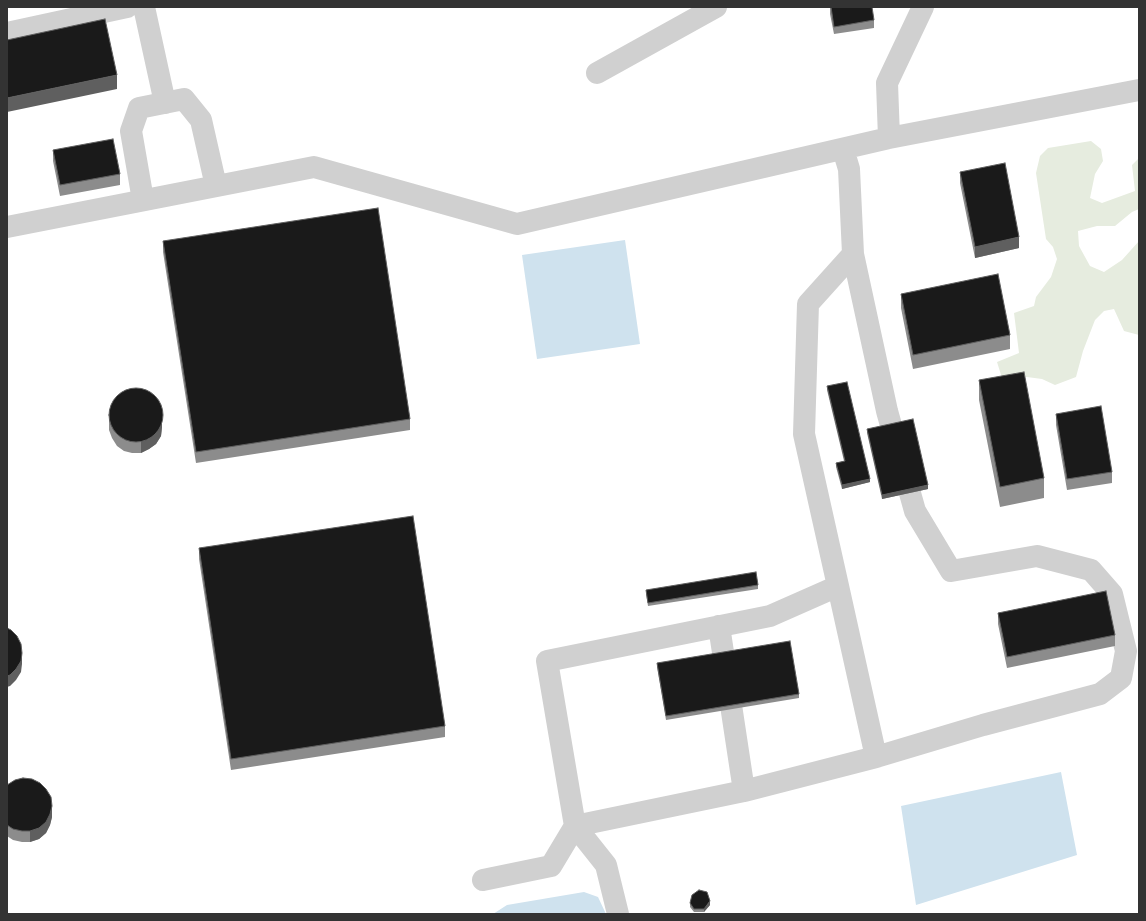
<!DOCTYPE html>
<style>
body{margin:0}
#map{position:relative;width:1146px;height:921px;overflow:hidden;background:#fff;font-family:Mulish,sans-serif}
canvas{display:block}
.frame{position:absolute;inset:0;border:8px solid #333;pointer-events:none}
</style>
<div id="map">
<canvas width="1146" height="921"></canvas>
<div class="frame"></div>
</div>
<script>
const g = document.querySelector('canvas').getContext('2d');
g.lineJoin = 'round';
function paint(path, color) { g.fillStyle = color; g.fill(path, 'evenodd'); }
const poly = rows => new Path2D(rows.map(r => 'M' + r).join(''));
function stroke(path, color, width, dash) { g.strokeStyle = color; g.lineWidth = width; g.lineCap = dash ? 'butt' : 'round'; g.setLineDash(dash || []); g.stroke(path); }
paint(poly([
 [1091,141,1101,149,1103,161,1095,174,1090,198,1102,203,1135,191,1132,165,1139,158,1139,209,1132,212,1115,226,1097,226,1078,231,1079,246,1090,266,1104,272,1122,260,1139,241,1139,335,1124,331,1114,309,1104,311,1095,320,1083,351,1076,377,1055,385,1042,379,1027,377,1002,378,997,362,1019,353,1014,313,1034,306,1036,297,1051,277,1057,259,1053,247,1046,239,1036,173,1040,156,1048,148]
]), '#e6ecdf');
paint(poly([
 [625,240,640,344,537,359,522,255],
 [1061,772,1077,855,916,905,901,806],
 [584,892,598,897,606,914,493,914,507,905]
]), '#cfe2ee');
stroke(poly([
 [144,7,165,103],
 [7,33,127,7],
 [597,73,716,7],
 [889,138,887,83,923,7],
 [843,149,849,169,853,254,808,304,804,434,838,586,770,616,547,661,575,826,744,791,876,757,983,725,1100,694,1121,678,1126,651,1112,594,1091,570,1037,556,951,571,915,511,887,411,853,254],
 [143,200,131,131,139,108,184,99,201,120,216,186],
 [7,227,314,167,517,224,889,138,1139,90],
 [838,586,876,757],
 [719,626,744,791],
 [483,880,551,866,575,826,606,865,618,914]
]), '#d0d0d0', 22);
paint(poly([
 [830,7,874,20,874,28,834,34,830,14],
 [53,150,120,174,120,185,60,196,53,161],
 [960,172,1019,248,975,258,960,183],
 [163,241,410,419,410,430,196,463,163,252],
 [901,294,1010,335,1010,349,913,369,901,308],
 [979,380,1044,478,1044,498,1000,507,979,400],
 [827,386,870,482,842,489,836,467,836,463,844,461,827,390],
 [1056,414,1112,472,1112,483,1067,490,1056,425],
 [109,419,162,427,161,436,156,444,149,449,141,453,132,453,124,451,117,446,112,438,109,430],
 [867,429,928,489,882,499,867,433],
 [199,548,445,726,445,737,231,770,199,559],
 [758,585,758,589,648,606,646,594,646,590],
 [998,613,1115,635,1115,646,1007,668,998,624],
 [657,663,799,694,799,698,666,720,657,667],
 [7,785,52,817,50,825,46,833,39,839,30,842,22,842,13,840,7,836],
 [690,903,710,905,704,912,694,912,690,907]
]), '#8c8c8c');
paint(poly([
 [117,75,117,89,7,112,7,98],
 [1019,237,1019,248,975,258,975,247],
 [162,416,162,427,161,436,156,444,149,449,141,453,141,442],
 [870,479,870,482,842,489,842,485],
 [928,485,928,489,882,499,882,495],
 [22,653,22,664,21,672,16,680,10,686,7,687,7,676],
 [52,806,52,817,50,825,46,833,39,839,30,842,30,831],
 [710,901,710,905,704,912,704,909]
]), '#5f5f5f');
const building = poly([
 [831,7,872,7,874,20,834,27,831,7],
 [105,19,117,75,7,98,7,40,105,19],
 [113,139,120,174,60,185,53,150,113,139],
 [1005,163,1019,237,975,247,960,172,1005,163],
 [378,208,410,419,196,452,163,241,378,208],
 [998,274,1010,335,913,355,901,294,998,274],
 [1024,372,1044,478,1000,487,979,380,1024,372],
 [847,382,870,479,842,485,836,463,845,461,827,386,847,382],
 '109 415a27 27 0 1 1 54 0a27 27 0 1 1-54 0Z',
 [1101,406,1112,472,1067,479,1056,414,1101,406],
 [913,419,928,485,882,495,867,429,913,419],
 [413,516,445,726,231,759,199,548,413,516],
 [756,572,758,585,648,603,646,590,756,572],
 [1106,591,1115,635,1007,657,998,613,1106,591],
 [7,628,11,630,17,636,21,644,22,653,21,661,16,669,10,675,7,676,7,628],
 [790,641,799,694,666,716,657,663,790,641],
 [23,778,32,779,40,783,46,789,51,797,52,806,50,814,46,822,39,828,30,831,22,831,13,829,7,825,7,785,15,780,23,778],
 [699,890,707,892,710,901,704,909,694,909,690,903,692,895,699,890]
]);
paint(building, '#1a1a1a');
stroke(building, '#5f5f5f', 1);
</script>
